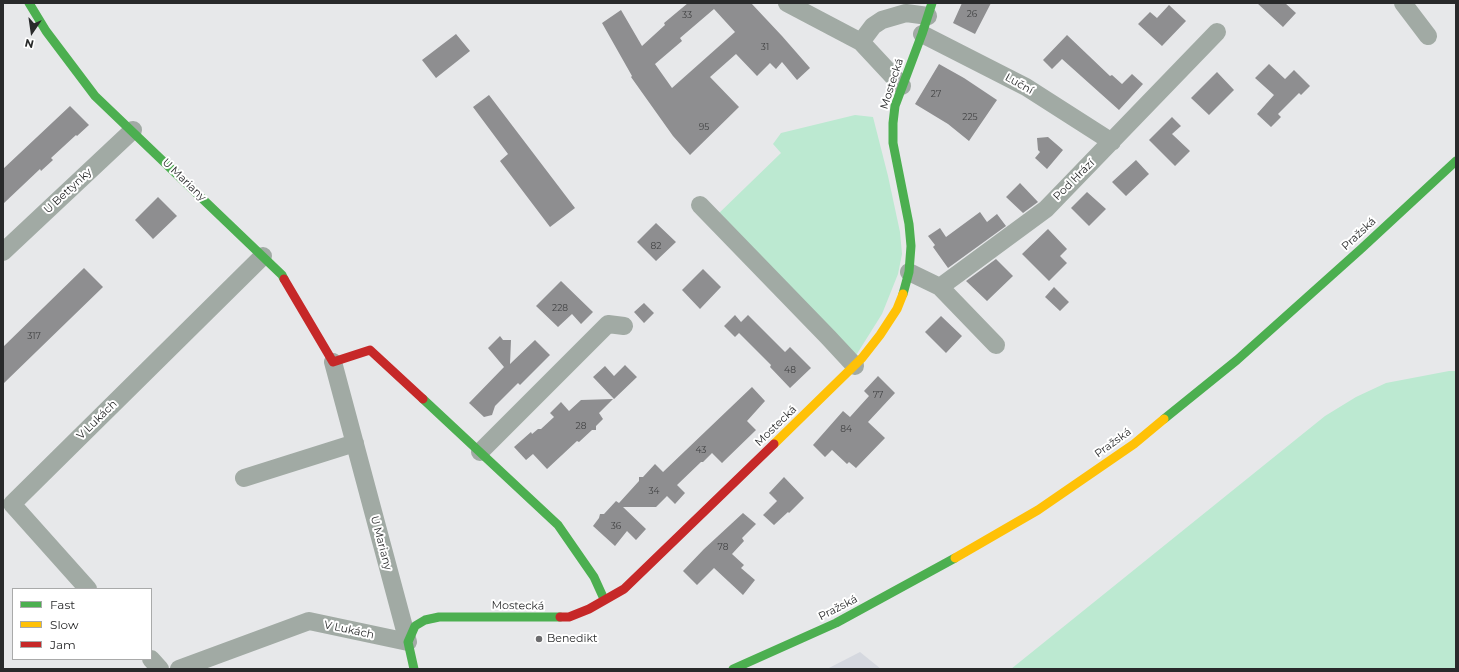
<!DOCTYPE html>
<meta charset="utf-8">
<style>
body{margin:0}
#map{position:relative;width:1459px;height:672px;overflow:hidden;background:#e7e8ea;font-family:Montserrat,sans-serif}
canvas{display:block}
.frame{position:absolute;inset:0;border:4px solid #292a2b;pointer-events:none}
.legend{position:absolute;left:12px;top:588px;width:140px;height:72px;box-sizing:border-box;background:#fff;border:1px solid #a9aaaa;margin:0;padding:5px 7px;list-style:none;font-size:12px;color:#292a2b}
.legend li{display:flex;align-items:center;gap:8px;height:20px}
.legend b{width:20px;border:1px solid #a9aaaa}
.north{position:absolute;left:12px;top:12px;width:40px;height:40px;-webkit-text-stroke:3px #fff;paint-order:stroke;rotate:193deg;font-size:11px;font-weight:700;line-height:16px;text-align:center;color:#292a2b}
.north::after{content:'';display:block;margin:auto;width:14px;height:18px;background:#292a2b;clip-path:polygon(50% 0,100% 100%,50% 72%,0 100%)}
</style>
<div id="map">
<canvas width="1459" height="672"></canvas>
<div class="frame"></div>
<ul class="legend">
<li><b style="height:5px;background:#4caf50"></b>Fast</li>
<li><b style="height:5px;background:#ffc107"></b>Slow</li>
<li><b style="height:5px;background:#c62828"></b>Jam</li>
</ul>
<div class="north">N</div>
</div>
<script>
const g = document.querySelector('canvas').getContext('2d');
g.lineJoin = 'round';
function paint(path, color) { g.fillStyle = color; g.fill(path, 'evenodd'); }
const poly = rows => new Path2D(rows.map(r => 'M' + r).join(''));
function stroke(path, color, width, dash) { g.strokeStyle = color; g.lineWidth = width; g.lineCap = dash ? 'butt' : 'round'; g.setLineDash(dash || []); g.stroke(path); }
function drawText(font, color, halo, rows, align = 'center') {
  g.font = font + ' Montserrat,sans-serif'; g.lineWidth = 4; g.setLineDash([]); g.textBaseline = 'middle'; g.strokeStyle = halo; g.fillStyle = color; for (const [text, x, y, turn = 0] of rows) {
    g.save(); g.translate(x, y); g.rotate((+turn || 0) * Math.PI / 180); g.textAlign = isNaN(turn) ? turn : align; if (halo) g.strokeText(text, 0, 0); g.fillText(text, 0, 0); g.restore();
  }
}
paint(poly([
 [860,652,881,669,827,669]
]), '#d5d8df');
paint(poly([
 [855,115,873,117,888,176,900,232,902,254,898,274,882,314,855,357,716,216,781,153,773,144,781,133],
 [1449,371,1456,371,1456,669,1011,669,1325,416,1356,397,1386,383]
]), '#bce9d1');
paint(poly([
 [688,3,751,3,782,36,810,68,797,80,782,62,776,69,770,63,757,76,736,54,710,77,739,107,690,155,673,136,631,77,632,76,602,23,621,10,642,46,665,25,664,23],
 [714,9,735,32,672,88,655,64,682,41,680,38],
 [962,3,991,3,975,34,953,23],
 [1257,3,1285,3,1296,13,1283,27],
 [1169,5,1186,21,1162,46,1138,24,1150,12,1157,18],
 [456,34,470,51,436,78,422,60],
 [1067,35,1110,76,1112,75,1122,84,1132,74,1143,84,1119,110,1062,59,1052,69,1043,60],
 [939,64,964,78,997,100,969,141,948,124,915,104],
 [1269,64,1285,79,1294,70,1310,86,1301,95,1299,93,1278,114,1281,117,1271,127,1257,114,1274,95,1255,78],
 [1217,72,1234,90,1209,115,1191,98],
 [489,95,575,208,550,227,500,161,508,154,473,107],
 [70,106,89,125,77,136,76,135,51,158,53,160,41,171,40,169,3,204,3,169],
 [1172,117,1181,126,1172,134,1190,151,1175,166,1149,140],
 [1048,137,1063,150,1047,169,1035,158,1040,152,1038,150,1037,138],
 [1136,160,1149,174,1126,196,1112,182],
 [1020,183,1038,202,1023,213,1006,197],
 [1087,192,1106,209,1089,226,1071,208],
 [158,197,177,216,153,239,135,220],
 [980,212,987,222,997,214,1006,226,948,268,933,247,935,245,928,236,940,228,946,237],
 [656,223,676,242,656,261,637,242],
 [1048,229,1067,249,1060,256,1067,263,1049,281,1022,254],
 [996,259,1013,276,987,301,966,281],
 [84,268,103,287,3,384,3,347],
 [703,269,721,287,700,309,682,290],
 [561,281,593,312,581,324,572,314,558,327,536,306],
 [1054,287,1069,302,1060,311,1045,297],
 [644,303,654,313,644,323,634,312],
 [735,315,741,322,748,315,785,352,790,347,811,368,790,388,770,367,771,365,739,333,735,337,724,326],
 [941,316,962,336,946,353,925,332],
 [500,336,503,340,511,340,510,364,535,340,550,355,520,385,518,383,495,406,492,415,484,417,469,403,504,367,488,348],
 [625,365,637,377,614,399,593,377,605,366,614,376],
 [878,376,895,393,868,422,885,438,856,468,849,462,847,464,832,450,825,457,813,445,843,411,850,417,869,396,864,391],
 [752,387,765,401,747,421,756,430,722,463,712,453,703,462,701,462,677,485,685,493,675,504,667,496,656,507,623,507,646,529,636,540,627,531,615,546,593,526,599,518,600,514,604,514,616,501,619,503,639,481,639,477,643,477,655,464,663,472],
 [613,399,599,413,603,419,596,426,596,430,592,430,579,442,577,441,547,469,533,454,526,460,514,447,531,432,532,434,538,429,541,429,554,417,550,413,561,402,569,411,581,400],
 [784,477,804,498,789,513,788,512,774,525,763,515,777,501,769,493],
 [743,513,756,524,742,538,744,541,732,554,744,565,741,568,755,580,743,595,714,568,697,585,683,571,704,549]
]), '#8e8e90');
stroke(poly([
 [787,3,861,42,902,86],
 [1403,3,1428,36],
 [922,34,1026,87,1112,142],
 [861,42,873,26,882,20,906,13,928,16],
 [700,205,828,337,855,366],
 [3,252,133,130],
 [909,272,940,287,996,345],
 [940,287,1046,209,1217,32],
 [480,452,608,324,624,326],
 [244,478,355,443],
 [88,589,12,504,263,256],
 [151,659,160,669],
 [179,669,309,621,408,642,333,362]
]), '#a1aaa4', 18);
stroke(poly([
 [29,3,46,31,95,96,282,275,284,279],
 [903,294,909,272,911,246,909,224,893,143,893,123,895,106,922,34,932,3],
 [423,399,558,525,594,577,604,599],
 [1164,419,1237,360,1361,249,1456,161],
 [414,669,408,642,415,626,425,620,439,617,560,617],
 [733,669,836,623,955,558]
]), '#4caf50', 9);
stroke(poly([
 [774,444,862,358,880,335,897,309,903,294],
 [955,558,1038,510,1134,444,1164,419]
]), '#ffc107', 9);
stroke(poly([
 [284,279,333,362,370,350,423,399],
 [560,617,569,617,589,609,624,589,774,444]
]), '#c62828', 9);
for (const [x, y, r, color] of [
 [539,639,4,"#6c6c6e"]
]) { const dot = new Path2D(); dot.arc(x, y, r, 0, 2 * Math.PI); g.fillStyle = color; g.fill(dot); stroke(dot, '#fff', 1.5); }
drawText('9px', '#424344', null, [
 ["26",972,14],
 ["33",687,15],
 ["31",765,47],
 ["27",936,94],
 ["225",970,117],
 ["95",704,127],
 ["82",656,246],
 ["228",560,308],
 ["317",34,336],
 ["48",790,370],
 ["77",878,395],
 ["28",581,426],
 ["84",846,429],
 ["43",701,450],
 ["34",654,491],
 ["36",616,526],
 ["78",723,547]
]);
drawText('11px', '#292a2b', '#fff', [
 ["Mostecká",892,84,-72],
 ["Luční",1019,84,29],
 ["U Mariany",184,180,44],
 ["Pod Hrází",1074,180,-45],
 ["U Bettynky",68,191,-43],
 ["Pražská",1359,234,-43],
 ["V Lukách",97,420,-44],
 ["Mostecká",776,426,-44],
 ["Pražská",1113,443,-36],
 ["U Mariany",381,543,75],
 ["Mostecká",518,606,1],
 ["Pražská",838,608,-27],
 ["V Lukách",349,630,12]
]);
drawText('11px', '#292a2b', '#fff', [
 ["Benedikt",547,639]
], 'left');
</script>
